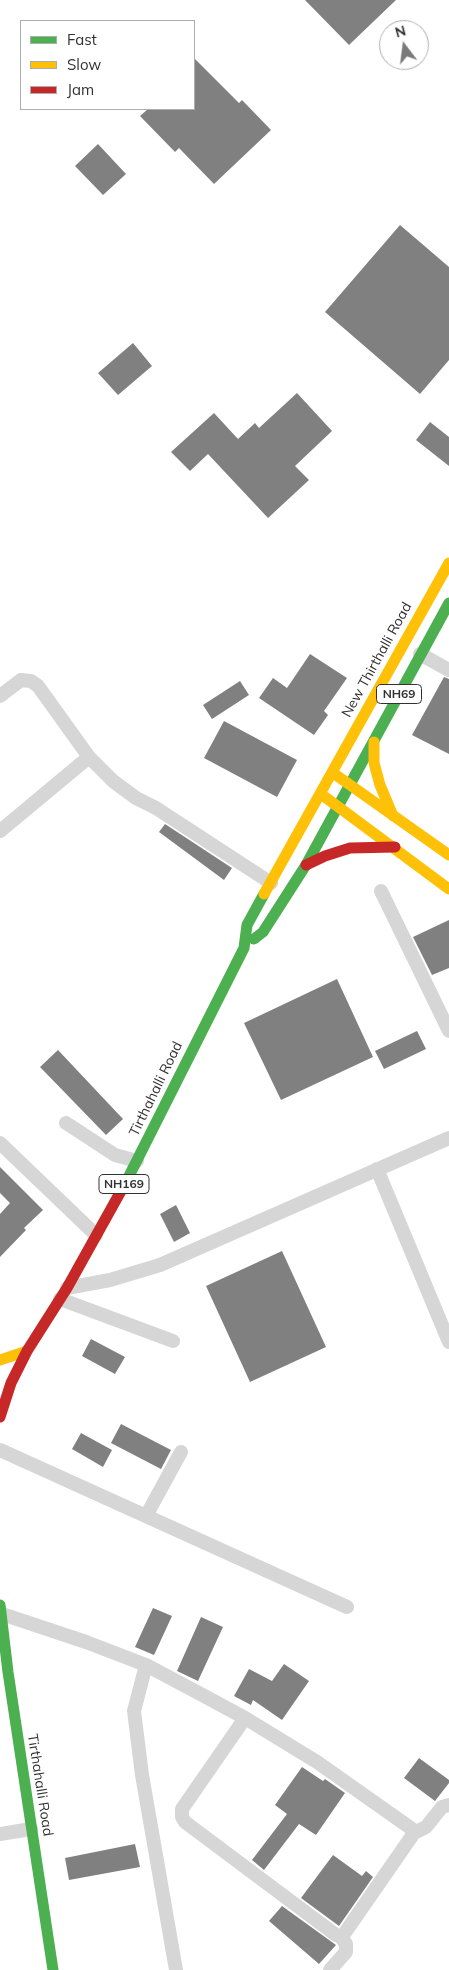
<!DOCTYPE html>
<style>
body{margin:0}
#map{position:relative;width:449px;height:1970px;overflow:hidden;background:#fff;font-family:Mulish,sans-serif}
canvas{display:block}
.legend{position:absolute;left:20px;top:20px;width:175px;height:90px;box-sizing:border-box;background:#fff;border:1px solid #adadad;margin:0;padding:6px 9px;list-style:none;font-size:15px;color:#323232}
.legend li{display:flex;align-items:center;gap:10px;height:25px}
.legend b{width:25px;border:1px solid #adadad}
.north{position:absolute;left:379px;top:20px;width:50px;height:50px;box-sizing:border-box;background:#fff;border:1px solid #adadad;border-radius:50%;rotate:345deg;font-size:14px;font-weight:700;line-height:20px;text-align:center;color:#323232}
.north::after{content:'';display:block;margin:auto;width:18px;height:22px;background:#7a7a7a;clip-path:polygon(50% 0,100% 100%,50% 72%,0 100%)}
</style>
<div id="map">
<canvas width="449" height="1970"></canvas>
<ul class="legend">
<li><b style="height:6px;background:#4caf50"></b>Fast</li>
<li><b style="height:6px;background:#ffc107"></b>Slow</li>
<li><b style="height:6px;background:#c62828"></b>Jam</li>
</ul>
<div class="north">N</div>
</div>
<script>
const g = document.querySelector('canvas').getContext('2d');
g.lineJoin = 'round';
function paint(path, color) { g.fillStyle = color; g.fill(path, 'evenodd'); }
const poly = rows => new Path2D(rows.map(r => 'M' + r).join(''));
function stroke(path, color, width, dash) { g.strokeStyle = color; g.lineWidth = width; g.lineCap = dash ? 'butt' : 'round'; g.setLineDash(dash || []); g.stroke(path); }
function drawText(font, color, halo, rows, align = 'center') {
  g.font = font + ' Mulish,sans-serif'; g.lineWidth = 5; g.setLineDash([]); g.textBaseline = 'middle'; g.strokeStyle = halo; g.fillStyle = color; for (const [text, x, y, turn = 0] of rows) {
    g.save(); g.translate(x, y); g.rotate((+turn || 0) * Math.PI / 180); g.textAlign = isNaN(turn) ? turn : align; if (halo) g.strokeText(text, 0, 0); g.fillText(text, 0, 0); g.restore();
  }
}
paint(poly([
 [305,0,396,0,349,45],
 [194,58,239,103,242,100,271,130,214,184,179,148,175,152,140,116,148,109,194,109],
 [98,144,126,174,103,195,75,166],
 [400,225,449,267,449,360,420,394,325,312],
 [133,343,152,366,118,395,98,373],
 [297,393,332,431,295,466,309,480,268,518,208,454,190,471,171,452,214,413,238,439,255,423,259,428],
 [430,422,449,437,449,466,416,440],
 [310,654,347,678,324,711,328,715,314,735,259,698,273,678,287,688],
 [444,677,449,679,449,754,412,735],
 [240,681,249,695,212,719,203,705],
 [224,721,297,760,277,797,204,758],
 [165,824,232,868,224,880,159,832],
 [449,920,449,968,432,975,413,937],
 [337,979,373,1057,281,1100,244,1023],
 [417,1031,426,1049,384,1069,375,1051],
 [58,1050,123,1119,106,1135,40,1067],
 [0,1167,43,1210,24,1228,26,1230,0,1257,0,1214,10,1203,0,1193],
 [176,1205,190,1233,174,1242,160,1214],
 [282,1251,326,1347,250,1382,206,1286],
 [91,1339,125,1357,115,1374,82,1356],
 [121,1424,171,1450,161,1469,111,1443],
 [81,1433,112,1450,103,1467,72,1449],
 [153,1608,172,1616,154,1655,135,1647],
 [201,1617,223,1627,198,1681,177,1671],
 [284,1664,309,1681,282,1720,253,1700,251,1705,234,1696,249,1669,272,1681],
 [419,1758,449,1780,449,1783,435,1801,404,1778],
 [302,1767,323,1781,325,1779,345,1793,316,1835,299,1824,264,1870,252,1860,287,1814,275,1805],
 [135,1844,140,1867,69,1880,65,1858],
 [333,1855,362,1876,366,1871,373,1877,339,1926,301,1898],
 [282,1906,336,1945,319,1964,269,1921]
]), '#808080');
stroke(poly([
 [420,654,449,670],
 [0,696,21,680,31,681,38,686,89,757,113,781,136,798,156,808,271,883],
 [0,831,89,757],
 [381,891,449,1031],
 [66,1123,115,1155,137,1161],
 [0,1143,96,1235],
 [377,1169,449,1342],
 [67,1288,110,1280,160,1265,449,1138],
 [60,1299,173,1341],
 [0,1450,347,1607],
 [146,1516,181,1452],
 [2,1614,86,1642,146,1665,208,1698,245,1718,317,1762,412,1829,414,1833],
 [146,1665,134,1711,142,1775,176,1970],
 [245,1718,182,1809,182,1817,185,1822,336,1935,340,1936,346,1944,346,1952,330,1970],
 [0,1834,31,1829],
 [340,1936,344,1934,414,1833,426,1827,442,1807,449,1805]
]), '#d6d6d6', 14);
stroke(poly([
 [254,939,263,932,306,865,449,603],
 [126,1182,244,948,247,925,264,894],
 [0,1605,8,1672,53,1970]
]), '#4caf50', 11);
stroke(poly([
 [374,742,374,763,380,785,393,816],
 [336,775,449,855],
 [325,797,449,889],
 [264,894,449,563],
 [0,1360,27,1351]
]), '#ffc107', 11);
stroke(poly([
 [306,865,325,856,350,848,395,847],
 [0,1417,11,1383,27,1351,67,1288,126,1182]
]), '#c62828', 11);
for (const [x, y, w] of [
 [399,694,45],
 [124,1184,50]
]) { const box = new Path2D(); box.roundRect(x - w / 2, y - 9.5, w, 19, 4); g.fillStyle = '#fff'; g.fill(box); stroke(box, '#323232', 1); }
drawText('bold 12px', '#323232', null, [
 ["NH69",399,694],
 ["NH169",124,1184]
]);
drawText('14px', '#323232', '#fff', [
 ["New Thirthalli Road",377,660,-61],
 ["Tirthahalli Road",156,1089,-64],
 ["Tirthahalli Road",40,1785,81]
]);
</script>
